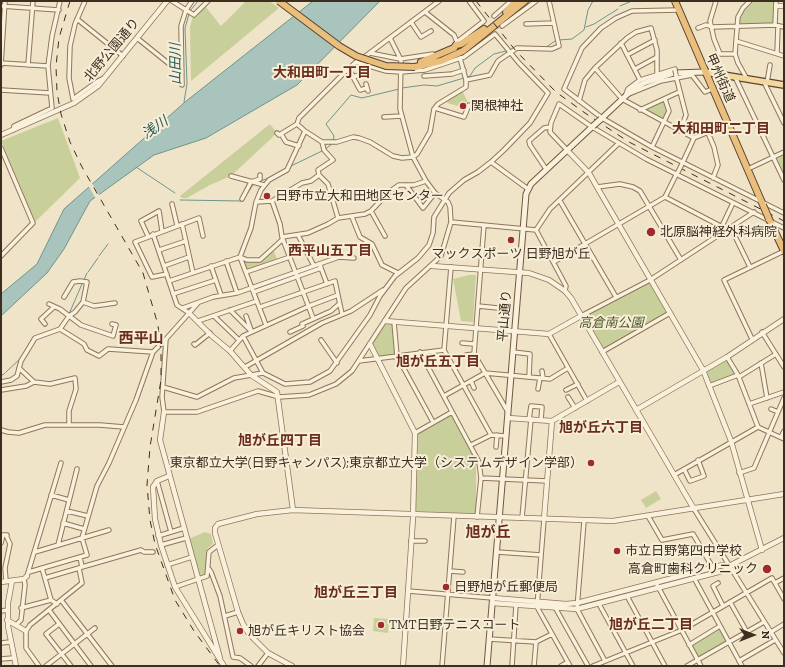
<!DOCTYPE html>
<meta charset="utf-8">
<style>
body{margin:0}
#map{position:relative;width:785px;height:667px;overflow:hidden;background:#f0e4c8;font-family:"Zilla Slab",serif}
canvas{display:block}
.frame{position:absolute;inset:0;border:2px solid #3d2e20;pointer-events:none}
.north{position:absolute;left:733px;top:615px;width:40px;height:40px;-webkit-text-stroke:3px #f7eed8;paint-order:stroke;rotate:90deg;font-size:11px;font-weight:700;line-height:16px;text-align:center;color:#3d2e20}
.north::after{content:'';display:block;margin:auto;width:14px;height:18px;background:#3d2e20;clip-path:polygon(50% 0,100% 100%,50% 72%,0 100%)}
</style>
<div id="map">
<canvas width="785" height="667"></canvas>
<div class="frame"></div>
<div class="north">N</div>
</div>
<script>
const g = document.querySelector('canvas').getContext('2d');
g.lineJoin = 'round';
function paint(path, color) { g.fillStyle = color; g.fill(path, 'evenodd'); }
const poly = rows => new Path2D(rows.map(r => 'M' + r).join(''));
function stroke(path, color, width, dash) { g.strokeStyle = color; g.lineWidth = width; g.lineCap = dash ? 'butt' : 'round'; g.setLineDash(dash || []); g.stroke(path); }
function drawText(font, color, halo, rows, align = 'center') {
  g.font = font + ' "Zilla Slab","Noto Sans JP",serif'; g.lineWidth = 4; g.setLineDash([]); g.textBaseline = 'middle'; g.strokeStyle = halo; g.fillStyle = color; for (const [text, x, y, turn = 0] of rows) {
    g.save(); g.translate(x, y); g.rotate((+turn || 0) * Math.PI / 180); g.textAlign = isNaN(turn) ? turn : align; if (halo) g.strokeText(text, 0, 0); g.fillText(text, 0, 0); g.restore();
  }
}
paint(poly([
 [246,1,269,1,279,8,191,81,190,27,193,16,196,18,205,6,221,26],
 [755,1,774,1,774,24,738,25,744,11],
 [462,90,469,105,461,102,458,106,447,103,449,97],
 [663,101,668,111,664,120,645,111],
 [58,118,80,178,35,222,1,141],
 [270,124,277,133,231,176,210,185,187,198,182,198,180,196],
 [784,154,784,175,776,158],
 [273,249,277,259,247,270,244,262,259,262],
 [469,275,476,275,473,322,461,321,453,279],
 [650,282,667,313,604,349,583,316],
 [385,321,394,322,397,356,378,359,370,344],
 [726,360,736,374,712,384,706,371],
 [452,415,472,452,476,462,476,514,415,511,418,433],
 [560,427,575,428,575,435,559,434],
 [656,491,661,499,646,508,641,500],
 [205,532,211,534,213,544,207,549,207,572,205,576,200,578,188,539],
 [723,565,729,566,726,570,577,609,492,603,493,598,566,604],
 [374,618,389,619,388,633,373,631],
 [720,626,729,642,698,660,689,645]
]), '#c9cf9b');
const water = poly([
 [313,1,380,1,297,85,206,138,154,155,90,201,64,249,47,273,1,316,1,294,37,264,64,209,185,102,313,1]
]);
paint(water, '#a9c4bc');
stroke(water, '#6f938a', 1);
paint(poly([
 [91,182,100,196,96,199,88,185]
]), '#f0e4c8');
stroke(poly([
 [620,6,632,1],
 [190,11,198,1],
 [586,27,594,24,618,9],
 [559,40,572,39,584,30,588,10,593,1],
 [545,48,555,41],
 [467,77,470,76,475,68,494,54,506,51],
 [402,88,424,85,437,86,464,78],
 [184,102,187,84,185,28,189,14],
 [333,141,334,136,326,124,351,95,362,98,399,89],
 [324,150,332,144],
 [291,166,322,151],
 [136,167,175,193],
 [260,181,272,177],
 [180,200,242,201,253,185],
 [99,256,108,244],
 [88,272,98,258],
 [84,280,87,273],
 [69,314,82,284],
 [37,336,43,333],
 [6,372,21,358,32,339],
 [1,376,5,373]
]), '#6f938a', 1);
const minor = poly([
 [85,1,75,24,70,46,69,78,73,99,98,81,104,78],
 [172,1,194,15,208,1],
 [716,1,710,21,714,39,720,54,735,54],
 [1,6,59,10],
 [678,10,632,11,616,18,601,28,582,48,564,89,602,118,652,147,784,213],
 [425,12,454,35,457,42,455,45],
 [494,16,511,1],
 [77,19,123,56],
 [411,22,421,37,431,31],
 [526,24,553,23],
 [775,25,776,1],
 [502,26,536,1],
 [698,28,706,25,713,27,775,25,784,27],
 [137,38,178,71,182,72],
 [736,41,784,56],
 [457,42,484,21,469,1],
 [621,43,640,80],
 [370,53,400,59,433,54],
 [777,53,778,26],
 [627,55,655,40],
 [363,58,439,1],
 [1,63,48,66],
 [1,65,5,1],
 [28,65,33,1],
 [595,68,622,99,694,138],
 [635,69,657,57],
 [352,74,353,77,364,73,367,66],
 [424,76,452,74,464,70],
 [676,76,686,115,680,131],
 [353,77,360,90,367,88],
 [735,77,784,180],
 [747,79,738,63,735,54,736,41,738,17,743,8,750,1],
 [466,80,490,75,498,61,517,48,552,49,559,46,549,1],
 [764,82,784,123],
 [767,83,770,65],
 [366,84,368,91],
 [182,85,181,26,186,10,192,1],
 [1,90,50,93],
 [626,94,628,89,640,80,675,69],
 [629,94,661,81,692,75,705,92,712,89],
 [579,101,585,80,595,68,627,38,636,32,651,28,657,50,657,73],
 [435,108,464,117,469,105],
 [640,110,679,92],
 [384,117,402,116],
 [13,130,14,126,52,108,48,66,52,36,60,1],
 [305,131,322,142,337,142,353,137,359,138,370,142,393,156,402,158,413,157,417,154,430,132,434,109,438,104,466,87,466,80,460,58],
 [277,133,279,135,297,124,299,118,345,72,357,61],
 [708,133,714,147,718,165,713,178],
 [281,134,286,142,299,146],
 [652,147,669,111,665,99],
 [1,148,33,223,1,256],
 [567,150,550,132,551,123,559,104,592,127,646,159,784,228],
 [491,162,528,189],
 [682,164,694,138,728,124],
 [546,169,530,145,529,141,544,128,550,127],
 [748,169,784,152],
 [319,175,328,184,338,218],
 [231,176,264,185],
 [406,185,423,208,435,193],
 [597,187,620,184,633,187,640,191,681,260],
 [665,197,728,230],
 [242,199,251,182,260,179,260,175],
 [272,201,280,224,282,237,313,318],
 [560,201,616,297],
 [256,202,272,201,302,183,311,181,319,175,318,170,333,160,324,150,322,142],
 [172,204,177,225],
 [371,211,385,236],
 [352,217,360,237,372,244,382,265,398,273],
 [451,222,536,230,550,209,619,143],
 [182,224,193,273],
 [484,225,474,354,508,412],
 [722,226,733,203],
 [731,228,750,267],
 [536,230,566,286,565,291],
 [153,234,177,305,189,313],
 [298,235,314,266],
 [148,236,141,221,159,211,162,231],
 [282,237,308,233,328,224,338,218,365,214,371,211,389,192,399,185,414,185,426,181],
 [159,250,186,241],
 [226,261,237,293],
 [554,262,665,197,677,173],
 [164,266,189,257],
 [211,266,221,295],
 [451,267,444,350,491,435],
 [321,268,327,284],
 [246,272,290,257],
 [167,274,152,277,135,242,199,218,203,236],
 [169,281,240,257,247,260,260,260,283,239],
 [254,292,321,268,320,264],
 [173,294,216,280],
 [83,302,94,306,115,303],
 [198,303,166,339,162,397,164,412,197,412,258,391,279,397,309,395,336,384,352,371,406,288,441,256,451,222,450,207,448,202,435,193,426,181,413,157,400,109,401,60,390,38],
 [49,304,60,309,81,325,113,336,116,325,112,324],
 [478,306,498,308],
 [260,307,335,281,342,314],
 [183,308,213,297,237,293,339,257,354,258],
 [230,310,251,331],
 [214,316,239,340],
 [246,316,251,330],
 [581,316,650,280,754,212],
 [198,321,257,301],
 [394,322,397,356,433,422],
 [45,324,41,319,54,307],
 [266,325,240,257,251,228,256,202,261,190,269,180,287,170,305,131,297,124],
 [60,329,84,344,87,350,99,356,108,349,153,352],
 [290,332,303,326,302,324,331,311,339,304],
 [762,332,784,367],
 [549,334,587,401],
 [243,336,263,373],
 [752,339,724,280,784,251],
 [321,340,337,363],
 [462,343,474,344],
 [194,344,195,345,210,333],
 [230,351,243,336,309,306,338,295],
 [420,352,479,462,481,478,477,517],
 [513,352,530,354,529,377],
 [602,352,670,313],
 [466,355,474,354],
 [727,357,738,375,758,427,784,439],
 [359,361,444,350],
 [761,363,767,398],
 [245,367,322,323,351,311,383,290],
 [19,368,34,382],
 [542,371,543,378],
 [739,377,776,354],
 [471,381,474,388],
 [1,382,11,380,17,376,21,361,35,338,60,329,69,316,75,312,83,302,87,282,80,281,73,282,64,297],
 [709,386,738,375],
 [163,387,197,397,234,378,263,373,285,384,310,382,330,371,370,315,380,296,395,276,418,258,429,245,433,233,434,217,449,193,464,180,478,172,491,162,504,150,530,123,548,93,519,63,495,34,464,57,425,70,401,72,386,71,356,62],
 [538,389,540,378],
 [1,390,26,386,34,382,50,384,75,378,76,389,69,411,69,425],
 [566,390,578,384],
 [444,396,485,373,550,379,568,368],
 [568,397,575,408],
 [749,404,784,392],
 [771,409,778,412],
 [529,419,531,406,542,407,541,420],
 [1,430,8,432,19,433,45,425,100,425,124,427],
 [415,433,452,412],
 [781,437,784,431],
 [471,445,491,435,506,436],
 [496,447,497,435],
 [684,469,690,481,704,476,698,460],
 [739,473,754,468,784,398],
 [674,475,758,427],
 [481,478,547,481],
 [157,481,171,532],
 [51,495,69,500],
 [694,509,784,653],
 [67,511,88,516],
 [648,516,662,540,693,534,713,568],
 [522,518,531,419],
 [544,519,537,607,570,666],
 [584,521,577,609,605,661],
 [63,523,84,529],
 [6,535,10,544,5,568,6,581],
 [158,536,184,528],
 [411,541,425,541],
 [1,543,3,535,7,535],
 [58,545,77,469],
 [161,545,186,538],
 [35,552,109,530],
 [497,552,541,555],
 [167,565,192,557],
 [82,567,141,550,144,552,153,552],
 [42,568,51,600],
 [209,569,211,572,220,596,233,657,240,658,251,666],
 [450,571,463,572],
 [29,572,80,557],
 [27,576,61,463],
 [45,578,79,568],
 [694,578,742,666],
 [656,583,701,666],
 [718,583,713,586,723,606],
 [775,583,784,578],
 [175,587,207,576,209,552,218,545],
 [408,591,493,598],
 [627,596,665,666],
 [61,600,112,666],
 [730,602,747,632],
 [599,604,633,666],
 [21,608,51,600,57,604],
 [556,609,588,666],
 [49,610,91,666],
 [1,611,8,610],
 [225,616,238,612],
 [59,624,46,634,71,666],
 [16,625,21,620,25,585,24,579],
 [771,632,784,624],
 [489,639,536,642,552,634],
 [1,643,10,642],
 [689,645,720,626],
 [1,659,13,658],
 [739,661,775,640],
 [39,666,26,648,26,631,30,625,82,583,79,568,82,567,80,557,87,555,82,538,97,486,109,463,136,400,153,352,166,339],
 [46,666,95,628],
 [258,666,268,653],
 [442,666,454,516],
 [512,666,516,605],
 [534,666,536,642],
 [561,666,568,662],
 [593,666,682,630,772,578,784,599],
 [687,666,764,622]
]);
const tertiary = poly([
 [776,6,784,6],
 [1,135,74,103,98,86,167,1],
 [567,150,589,173,597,187,703,370,731,441,762,550],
 [432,266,529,273,549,280,565,291,571,298,694,509],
 [189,313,212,336,230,351,251,375,277,392,293,510],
 [385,321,549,334,581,316],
 [370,344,415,433,413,518,403,666],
 [636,410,727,357,784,319],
 [164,412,160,440,220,658],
 [508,418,552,421,619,382],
 [169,476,157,481,153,487,155,519,161,545,175,587,224,666],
 [544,519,552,421],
 [12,581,8,603,8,626,16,666],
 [1,582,24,579,27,576],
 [493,598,566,604,577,603,723,565,729,566],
 [492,603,577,609,726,570,729,566,784,538],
 [7,620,26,631],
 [292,666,268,653,249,634,243,624,238,612,215,533,215,528,218,524,257,514,293,510,613,521,784,494]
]);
const secondary = poly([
 [601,119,632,90,644,83,674,73,705,72],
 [487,666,526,194,531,184,593,126]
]);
const primary = poly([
 [705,72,784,85]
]);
const trunk = poly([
 [675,1,763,205],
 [506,12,516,1],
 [421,62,454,48,456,45,461,44,484,29],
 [415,67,441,61,463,51,525,1],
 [769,219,784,251]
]);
stroke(minor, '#8d765c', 5.5);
stroke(tertiary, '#8d765c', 6);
stroke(secondary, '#6f573f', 7);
stroke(primary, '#5b4430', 8);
stroke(trunk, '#5b4430', 8);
stroke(minor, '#faf1dc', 3.5);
stroke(tertiary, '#faf1dc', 4.5);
stroke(secondary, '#faf1dc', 5);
stroke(primary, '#f3d9a0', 5.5);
stroke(trunk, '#eabe7c', 6);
stroke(poly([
 [70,1,59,38,56,66,57,92,61,114,70,142,82,167,143,273,158,325,161,353,161,380,150,447,147,485,150,520,155,544,175,600,194,631,220,666],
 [476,1,516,51,556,92,585,113,629,142,784,221]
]), '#3d2e20', 1, [7, 7]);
const minorBridge = poly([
 [675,70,676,75],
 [678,172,682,164]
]);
const secondaryBridge = poly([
 [593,126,601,119]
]);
const trunkBridge = poly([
 [279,1,339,46,356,56,386,66,415,67],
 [763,205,769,219]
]);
stroke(minorBridge, '#8d765c', 5.5, []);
stroke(secondaryBridge, '#6f573f', 7, []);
stroke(trunkBridge, '#5b4430', 8, []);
stroke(minorBridge, '#faf1dc', 3.5);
stroke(secondaryBridge, '#faf1dc', 5);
stroke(trunkBridge, '#eabe7c', 6);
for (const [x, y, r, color] of [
 [463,106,4,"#9e2a2b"],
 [267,196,4,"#9e2a2b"],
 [651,232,5,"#9e2a2b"],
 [511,240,4,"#9e2a2b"],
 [591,463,4,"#9e2a2b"],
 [617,551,4,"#9e2a2b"],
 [767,569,5,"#9e2a2b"],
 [446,587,4,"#9e2a2b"],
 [381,625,4,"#9e2a2b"],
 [240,631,4,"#9e2a2b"]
]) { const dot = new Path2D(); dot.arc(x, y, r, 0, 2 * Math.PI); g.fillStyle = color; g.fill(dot); stroke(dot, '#f7eed8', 1.5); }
drawText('13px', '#3d2e20', '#f7eed8', [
 ["北野公園通り",112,50,-50],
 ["甲州街道",720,78,66],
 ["平山通り",505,316,-85]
]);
drawText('13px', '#3d2e20', '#f7eed8', [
 ["関根神社",471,106],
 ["日野市立大和田地区センター",275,196],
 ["北原脳神経外科病院",660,232],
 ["マックスポーツ 日野旭が丘",511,254,"center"],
 ["東京都立大学(日野キャンパス);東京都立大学（システムデザイン学部）",583,463,"right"],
 ["市立日野第四中学校",625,551],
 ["高倉町歯科クリニック",758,569,"right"],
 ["日野旭が丘郵便局",454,587],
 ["TMT日野テニスコート",389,625],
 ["旭が丘キリスト協会",248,631]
], 'left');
drawText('italic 13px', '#4d5a26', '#f7eed8', [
 ["高倉南公園",611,323]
]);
drawText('italic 14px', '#2f5d5a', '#f7eed8', [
 ["山田川",176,64,-91],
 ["浅川",155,128,-34]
]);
drawText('bold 14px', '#6b2e1e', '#f7eed8', [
 ["大和田町一丁目",322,73],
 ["大和田町二丁目",721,129],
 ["西平山五丁目",330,251],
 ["旭が丘五丁目",438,362],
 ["旭が丘六丁目",601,428],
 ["旭が丘四丁目",280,441],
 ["旭が丘三丁目",356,593],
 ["旭が丘二丁目",651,625]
]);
drawText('bold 15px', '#6b2e1e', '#f7eed8', [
 ["西平山",141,339],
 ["旭が丘",488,533]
]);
</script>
